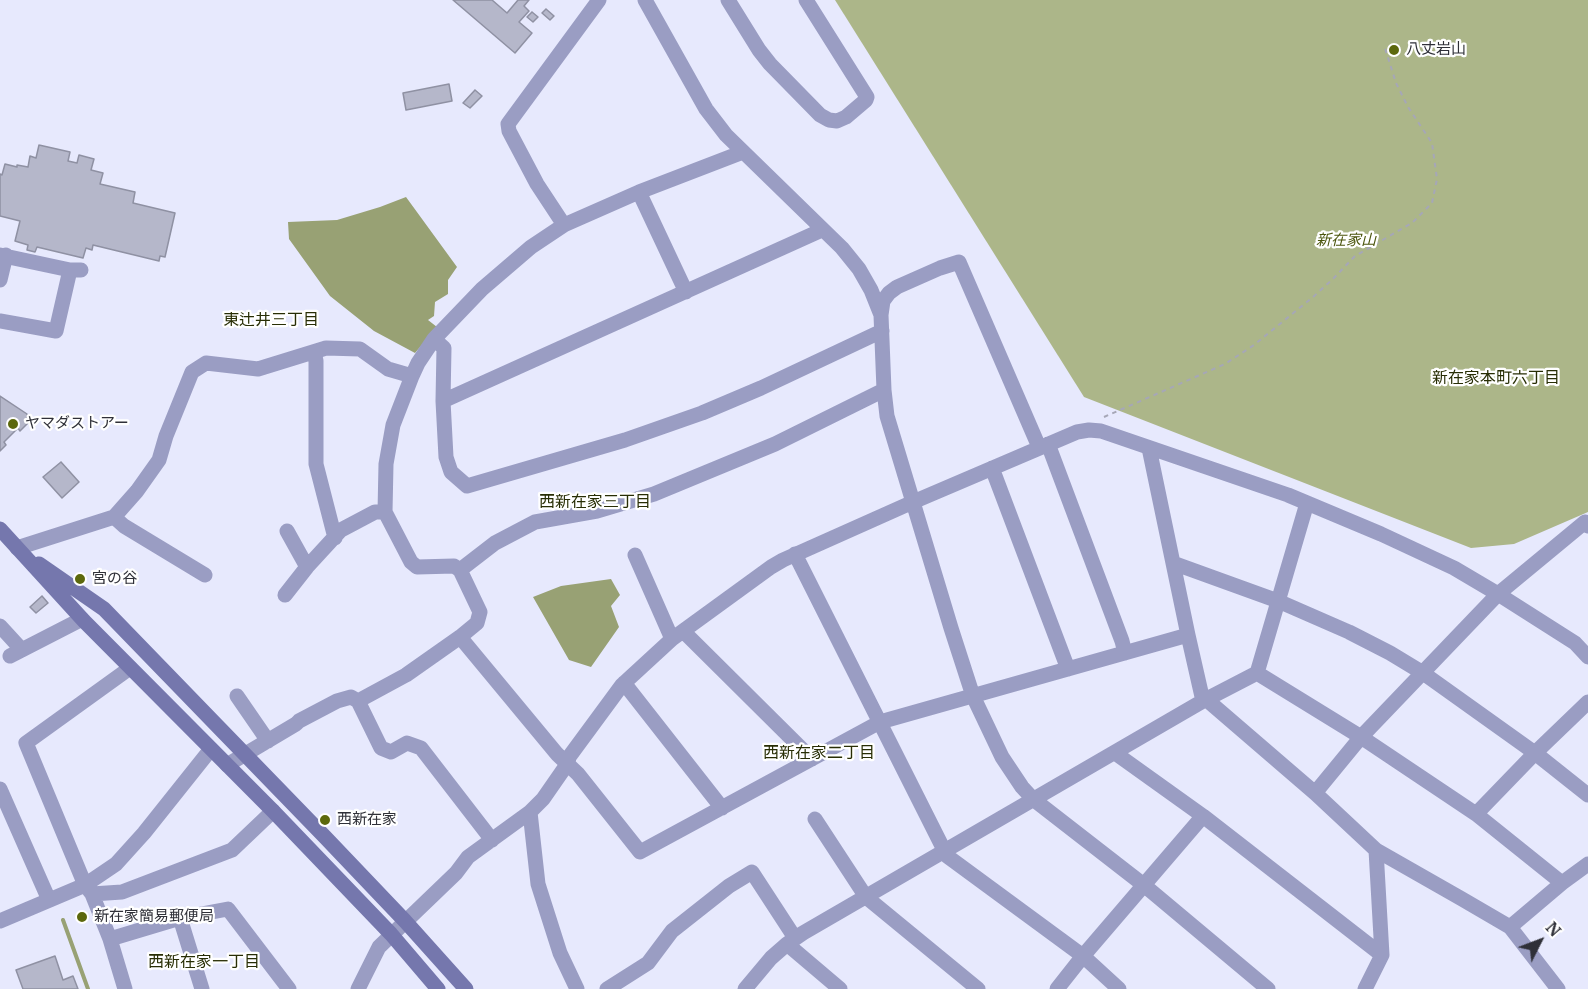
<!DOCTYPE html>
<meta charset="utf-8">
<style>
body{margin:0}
#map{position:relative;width:1588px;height:989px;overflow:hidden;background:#e7e9fd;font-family:Merriweather,serif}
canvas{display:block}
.north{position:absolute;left:1510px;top:911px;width:60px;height:60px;-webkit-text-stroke:4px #fff;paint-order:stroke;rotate:48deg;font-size:16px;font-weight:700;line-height:24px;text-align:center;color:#2f3038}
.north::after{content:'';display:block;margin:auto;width:21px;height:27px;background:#2f3038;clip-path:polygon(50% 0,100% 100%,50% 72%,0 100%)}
</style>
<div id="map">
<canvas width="1588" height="989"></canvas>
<div class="north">N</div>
</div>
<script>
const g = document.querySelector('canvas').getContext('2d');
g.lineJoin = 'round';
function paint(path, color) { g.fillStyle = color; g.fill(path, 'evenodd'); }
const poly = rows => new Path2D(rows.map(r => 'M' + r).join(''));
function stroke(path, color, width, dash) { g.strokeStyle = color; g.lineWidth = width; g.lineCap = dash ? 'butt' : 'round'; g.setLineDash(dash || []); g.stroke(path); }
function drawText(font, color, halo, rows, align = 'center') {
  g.font = font + ' Merriweather,"Noto Sans JP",serif'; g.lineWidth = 4.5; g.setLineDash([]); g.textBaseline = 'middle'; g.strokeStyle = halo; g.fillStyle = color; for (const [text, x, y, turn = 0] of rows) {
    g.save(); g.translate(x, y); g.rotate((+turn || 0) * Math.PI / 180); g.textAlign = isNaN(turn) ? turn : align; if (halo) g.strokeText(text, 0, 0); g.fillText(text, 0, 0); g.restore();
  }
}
paint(poly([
 [835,0,1588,0,1588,512,1514,544,1471,548,1084,397]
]), '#acb689');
paint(poly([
 [406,197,457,267,448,280,448,294,435,302,434,316,428,320,437,327,415,353,374,331,330,296,289,239,288,222,337,220,380,207],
 [611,579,620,595,611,606,619,627,591,667,569,660,533,597,561,586]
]), '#98a174');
stroke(poly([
 [63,920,88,989]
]), '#98a174', 4);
const building = poly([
 [453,0,492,0,507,13,518,0,529,0,524,6,529,11,519,22,532,33,515,53,453,0],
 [546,9,554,16,550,20,542,13,546,9],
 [532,12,538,17,533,22,527,17,532,12],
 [449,84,452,101,406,110,403,93,449,84],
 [475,90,482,96,470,108,463,103,475,90],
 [39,145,70,152,68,161,77,163,79,155,94,159,91,170,103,173,100,184,135,192,133,203,175,213,165,257,160,256,159,261,93,245,92,250,86,248,83,258,37,247,35,252,27,250,28,245,15,241,20,221,0,216,0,174,2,175,5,164,17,167,17,165,28,167,30,156,36,158,39,145],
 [0,396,27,414,27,417,30,421,20,431,18,428,4,442,6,445,0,451,0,396],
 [61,462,79,482,62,498,43,477,61,462],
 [42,596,48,603,36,613,30,607,42,596],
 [55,956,63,980,73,976,78,989,23,989,16,970,55,956]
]);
paint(building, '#b5b7ca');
stroke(building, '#8f91a3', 1.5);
stroke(poly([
 [1104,417,1225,364,1254,345,1313,297,1333,279,1355,256,1412,223,1432,203,1437,179,1432,143,1408,107,1396,83,1384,45]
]), '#a6a7b7', 2, [4.5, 4.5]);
stroke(poly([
 [645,0,706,109,726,135,842,248,859,269,871,290,881,315],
 [728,0,759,50,770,64,820,115,829,120,837,121,846,117,866,100,867,97,806,0],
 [639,192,686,292],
 [564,225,537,184,509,131,508,124,599,0],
 [0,255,70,270,81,270],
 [0,280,6,255],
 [0,321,56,331,70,270],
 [434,339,444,348,443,401,446,457,451,472,467,486,625,440,702,413,761,388,882,331],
 [314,352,316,361,316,464,335,538],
 [443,401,822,230],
 [1048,444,1122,641,1125,653],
 [1039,447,959,262,940,268,897,287,889,293,883,301,881,315,884,390,887,416,951,628,973,696,1002,757,1022,787,1033,799,1145,886,1268,989],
 [1149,448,1188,635,1203,701],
 [992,468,1068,669],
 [114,517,124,526,205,575],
 [287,531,307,567],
 [17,548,114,517,137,491,159,460,166,436,192,372,206,363,258,369,326,348,360,349,388,369,412,376],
 [795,554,947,856,1083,956,1119,989],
 [635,555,672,639],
 [1173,563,1278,601,1349,632,1390,653,1423,673,1535,753,1588,795],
 [460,570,495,543,535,522,597,511,654,494,775,444,884,390],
 [285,595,307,567,341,530,375,512,385,512],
 [0,626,22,650],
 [683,631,812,759],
 [460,637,557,754,578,774,640,852,880,722,1188,635],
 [10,656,82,619],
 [1257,673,1361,737,1476,814,1562,883],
 [624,683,722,808],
 [237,696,268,741],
 [1207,700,1315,793,1376,850,1462,899,1510,927,1558,989],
 [358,701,381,748,391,752,407,743,421,748,492,840],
 [1115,753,1203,816,1382,955],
 [227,765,296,724,299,721,337,701,351,697,358,701,406,675,460,637,477,623,480,612,460,570,454,566,417,567,411,562,385,512,386,464,393,425,412,376,418,363,434,339,482,289,531,247,564,225,639,192,743,152],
 [0,789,49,900],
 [1315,793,1361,737,1498,594,1585,522,1588,526],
 [530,812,538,884,560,953,577,989],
 [1476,814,1535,753,1588,702],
 [815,819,866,897,978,989],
 [92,894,122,892,232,850,273,811],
 [180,918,202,989],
 [0,921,85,885,116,864,144,833,211,749],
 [1510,927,1562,883,1588,864],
 [110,939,180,918,228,909,289,989],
 [787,944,840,989],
 [125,989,110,939,92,894,85,885,26,743,130,668],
 [358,989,379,947,456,873,468,857,530,812,543,799,568,763,569,757,622,685,672,639,771,567,783,560,913,502,1077,432,1089,430,1101,431,1288,495,1381,534,1454,568,1498,594,1575,643,1588,657],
 [607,989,648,963,672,931,729,886,752,872,795,938],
 [745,989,771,958,787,944,803,933,1203,701,1257,673,1307,503],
 [1057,989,1083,956,1203,816],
 [1365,989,1382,955,1376,850]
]), '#9a9dc3', 15);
stroke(poly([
 [0,529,84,621,273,811,391,934,438,989],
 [39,564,104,609,325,837,405,921,466,989]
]), '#7577ad', 15);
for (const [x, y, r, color] of [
 [1394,50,6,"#5c680d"],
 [13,424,6,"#5c680d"],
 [80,579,6,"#5c680d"],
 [325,820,6,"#5c680d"],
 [82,917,6,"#5c680d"]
]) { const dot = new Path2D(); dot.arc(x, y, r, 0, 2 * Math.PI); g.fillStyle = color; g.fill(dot); stroke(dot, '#fff', 2); }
drawText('15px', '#2f3038', '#fff', [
 ["八丈岩山",1406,50],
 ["ヤマダストアー",25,424],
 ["宮の谷",92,579],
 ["西新在家",337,820],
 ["新在家簡易郵便局",94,917]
], 'left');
drawText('italic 15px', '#4b550c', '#fff', [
 ["新在家山",1346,241]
]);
drawText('16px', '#282e05', '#fff', [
 ["東辻井三丁目",271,320],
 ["新在家本町六丁目",1496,378],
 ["西新在家三丁目",595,502],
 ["西新在家二丁目",819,753],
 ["西新在家一丁目",204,962]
]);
</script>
